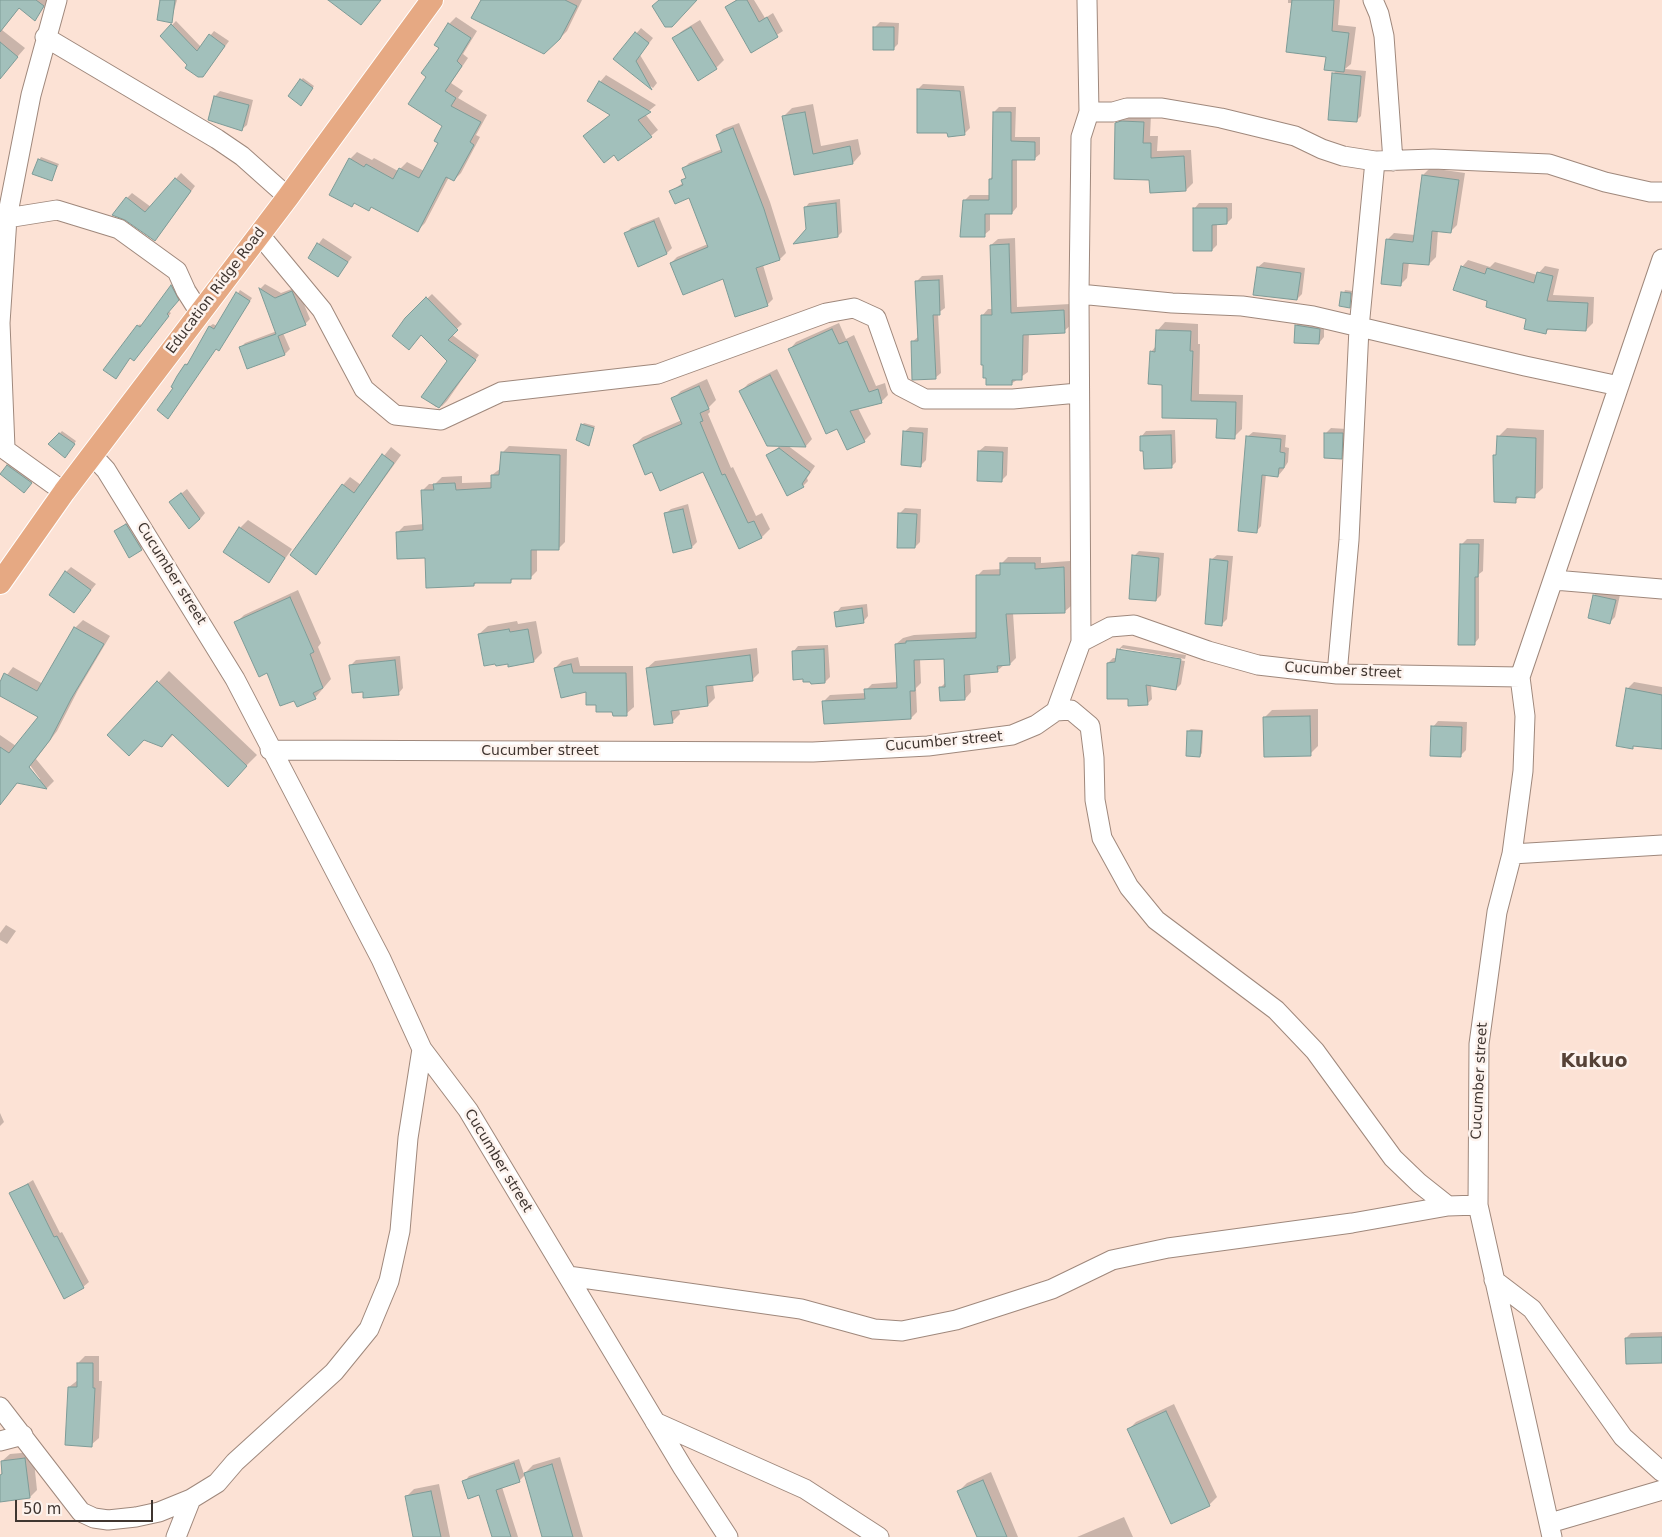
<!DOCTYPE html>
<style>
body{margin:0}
#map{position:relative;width:1662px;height:1537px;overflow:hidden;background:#fce2d5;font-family:"DejaVu Sans",sans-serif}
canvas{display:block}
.scale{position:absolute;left:15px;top:1500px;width:138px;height:22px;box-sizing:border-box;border:2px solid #3f3530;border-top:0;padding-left:6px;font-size:15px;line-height:18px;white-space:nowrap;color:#3f3530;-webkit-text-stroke:4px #fdf3ee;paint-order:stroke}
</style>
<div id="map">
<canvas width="1662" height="1537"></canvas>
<div class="scale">50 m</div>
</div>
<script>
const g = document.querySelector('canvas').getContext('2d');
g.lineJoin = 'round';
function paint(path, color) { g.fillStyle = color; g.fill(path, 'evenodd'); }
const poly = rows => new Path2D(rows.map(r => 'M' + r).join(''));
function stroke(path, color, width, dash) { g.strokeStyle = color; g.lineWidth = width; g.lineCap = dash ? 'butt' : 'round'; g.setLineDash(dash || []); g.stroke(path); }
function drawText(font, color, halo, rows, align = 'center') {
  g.font = font + ' "DejaVu Sans",sans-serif'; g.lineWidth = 5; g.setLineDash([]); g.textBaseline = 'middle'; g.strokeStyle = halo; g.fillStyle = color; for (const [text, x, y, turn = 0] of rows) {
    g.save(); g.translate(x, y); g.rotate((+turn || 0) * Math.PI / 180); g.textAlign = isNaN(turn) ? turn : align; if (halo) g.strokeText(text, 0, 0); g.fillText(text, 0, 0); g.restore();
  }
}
paint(poly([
 [4,0,49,0,35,19,20,7,2,30,25,48,6,70,0,65,0,5],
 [161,0,177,0,171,21],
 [483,0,582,0,567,31,560,38],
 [736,0,754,0,765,18,773,13,783,31,752,51,727,7],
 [1288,0,1340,0,1338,25,1356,27,1351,64,1345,69,1366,71,1361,116,1356,121,1333,74,1337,70,1293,3,1288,3],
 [456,17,477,31,463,54,468,58,451,83,463,91,458,98,487,115,476,135,480,137,461,173,454,180,449,177,425,223,418,230,372,206,369,210,350,159,357,152,372,160,374,158,398,171,407,162,424,171,439,143,443,126,427,76,449,24],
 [700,20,724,60,716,68,673,39,682,31],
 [176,21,201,47,214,31,229,41,203,76,161,36],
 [880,22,899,23,898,44,893,49,874,28],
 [641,28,653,38,640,55,657,83,653,88,615,59],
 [606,75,656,105,645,114,658,130,634,150,611,115,600,82],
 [303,78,314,86,303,102,301,80],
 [923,84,964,86,970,128,965,133,918,89],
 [220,91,253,100,247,125,241,130,215,96],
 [813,104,821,146,858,139,861,154,853,163,795,174,784,116,792,108],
 [999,107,1016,107,1015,137,1040,137,1040,154,1034,159,1017,159,1017,207,1012,213,990,213,990,230,984,235,965,200,970,195,991,195,990,179,993,176,994,112],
 [1151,115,1150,136,1158,136,1157,151,1191,150,1193,183,1186,190,1150,178,1117,123,1124,116],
 [739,123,770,202,786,253,780,259,763,265,773,299,767,305,724,277,671,263,677,257,708,244,689,196,670,192,684,182,686,177,683,169,689,163,722,149,717,135,723,129],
 [41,157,59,164,51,180,39,160],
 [1430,168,1465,173,1457,225,1450,232,1438,230,1436,257,1429,264,1409,262,1407,278,1400,285,1387,240,1394,233,1415,235,1423,175],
 [181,173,195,186,160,234,127,198,132,193,151,207],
 [840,199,842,232,838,236,808,229,805,208,809,203],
 [1199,203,1232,203,1232,218,1227,223,1217,224,1217,245,1212,250,1194,209],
 [659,217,672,248,667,253,638,265,625,234,631,228],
 [323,238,352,257,338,276,309,257],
 [1015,238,1017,307,1070,304,1071,325,1064,331,1029,333,1028,372,1011,384,982,316,988,309,993,309,991,245,998,239],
 [1468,260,1490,267,1495,262,1537,275,1545,266,1559,269,1553,295,1594,297,1593,323,1586,330,1550,328,1545,333,1527,319,1489,300,1462,267],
 [1264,262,1305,268,1302,294,1297,299,1258,267],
 [943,275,945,308,938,313,941,373,935,378,912,342,919,336,917,281,922,276],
 [174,284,180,297,168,311,171,313,136,357,138,326,140,324,142,326],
 [265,284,281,293,297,287,310,319,305,324,283,333,290,349,285,354,240,348,245,343,277,331,260,289],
 [240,290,252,298,221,346,216,348,175,388,186,364,190,362,210,326,213,324,217,326],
 [1345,290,1353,291,1349,306,1340,305],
 [432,294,462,324,451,334,479,355,447,401,442,406,436,407,423,397,449,360,406,319],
 [1301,320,1324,324,1324,337,1319,343,1296,325],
 [1165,322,1198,324,1198,344,1200,344,1199,394,1243,395,1242,429,1234,437,1218,418,1163,417,1164,384,1151,352,1156,346,1157,331],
 [839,323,846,339,854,335,876,386,885,383,888,395,881,402,858,408,871,434,864,441,837,427,790,349,796,342],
 [777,369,812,439,806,446,787,445,815,466,807,478,808,481,803,486,768,455,782,445,741,391,748,384],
 [707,379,716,400,709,407,710,412,708,414,731,468,733,467,756,516,762,513,770,529,762,537,739,548,704,471,652,471,634,445,643,437,682,420,673,399,681,391],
 [584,423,595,426,589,444,582,425],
 [910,427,928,428,926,460,921,465,904,432],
 [1331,428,1347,429,1346,452,1341,458,1326,433],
 [1507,428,1544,430,1543,488,1534,496,1521,496,1515,501,1495,456,1498,453,1498,437],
 [1175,430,1176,462,1171,467,1144,450,1141,437,1146,431],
 [62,431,76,441,67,454,50,444],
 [1253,432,1286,435,1285,447,1289,448,1288,462,1283,470,1278,476,1266,474,1261,526,1256,532,1247,437],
 [509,446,567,449,565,542,558,549,537,549,537,571,530,578,514,578,510,582,477,582,474,585,426,557,397,533,404,526,424,524,422,491,429,484,435,484,442,477,462,476,462,483,492,482,492,475,501,468,502,453],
 [985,446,1008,447,1007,475,1002,480,979,451],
 [391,447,401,455,316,573,343,485,350,477,361,485],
 [10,463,33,480,26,489,8,466],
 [187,489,205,513,200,519,171,502],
 [688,504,697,542,692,547,665,514,671,509],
 [905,508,921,509,920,542,915,547,900,513],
 [132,520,147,544,129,556,115,531],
 [248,520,292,549,269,581,240,528],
 [1467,539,1484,539,1483,571,1479,574,1479,638,1474,644,1462,544],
 [1139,551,1164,553,1161,595,1156,600,1134,556],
 [1217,555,1233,556,1227,619,1222,624,1211,560],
 [1008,557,1041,557,1041,563,1070,561,1071,606,1064,612,1013,613,1016,658,1010,664,1004,665,997,671,970,673,971,692,965,699,940,688,946,682,945,657,920,659,921,683,916,688,917,712,911,718,824,701,830,695,866,693,866,690,872,684,898,682,896,644,903,638,914,635,977,632,977,576,983,570,1002,569,1001,564],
 [71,567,96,584,74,611,66,572],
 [298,590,321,643,318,647,331,679,315,698,295,699,268,672,236,623,244,615],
 [1599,590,1620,595,1615,617,1610,622,1589,617,1594,595],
 [867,604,868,616,863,622,836,613,841,607],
 [83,620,110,636,78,690,57,731,36,759,54,781,47,788,18,782,0,804,0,735,16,746,40,716,0,694,0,684,13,667,43,684,75,628],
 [27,761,40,779,37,779,25,763],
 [517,621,518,624,536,621,542,653,534,661,479,634,488,626],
 [828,645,830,677,825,682,804,678,793,652,798,646],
 [1123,645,1186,655,1185,659,1121,648,1121,651,1185,661,1181,684,1176,689,1151,685,1152,699,1147,704,1129,698,1108,663,1113,658,1117,658,1118,650],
 [757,648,759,673,752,680,713,684,715,698,708,705,679,709,680,714,672,722,647,668,655,661],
 [400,656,403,688,398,694,364,691,350,666,356,660],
 [578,657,580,666,633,666,634,707,626,714,614,711,555,668,562,661],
 [169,671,257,755,238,774,174,734,162,746,144,739,109,735],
 [1634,682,1662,687,1662,748,1627,689],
 [1318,709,1318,746,1310,754,1264,718,1272,710],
 [1438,721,1467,722,1466,750,1460,756,1433,727],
 [1191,729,1203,730,1202,753,1200,756,1188,731],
 [6,925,16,931,7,944,0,940,0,933],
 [0,1113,4,1122,0,1126],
 [33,1180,60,1233,62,1232,89,1282,83,1287,11,1194],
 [1662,1332,1662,1362,1626,1338,1631,1333],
 [85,1356,99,1356,99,1381,102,1381,99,1438,91,1445,69,1387,78,1380,78,1363],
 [1174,1404,1217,1497,1209,1505,1128,1430,1136,1422],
 [33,1452,37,1490,30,1497,0,1501,2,1461,10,1454],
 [560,1457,583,1537,543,1537,526,1474,519,1481,502,1487,518,1537,494,1537,480,1494,464,1482,469,1476,519,1459,524,1474,533,1465],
 [991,1472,1018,1537,978,1537,959,1491,967,1483],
 [439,1484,450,1537,414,1537,406,1497,414,1489],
 [1124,1517,1133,1537,1077,1537]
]), '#0003');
const building = poly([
 [0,0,36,0,44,6,35,21,19,8,0,32,0,0],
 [160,0,175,0,172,23,157,20,160,0],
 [328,0,381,0,361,25,328,0],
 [481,0,565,0,577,6,560,39,544,54,471,18,481,0],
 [659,0,697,0,672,27,665,27,652,6,659,0],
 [737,0,747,0,759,22,767,17,778,37,751,53,725,7,737,0],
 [1292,0,1334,0,1332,31,1349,33,1344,72,1324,70,1326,57,1286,52,1292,0],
 [448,23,471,38,457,61,462,66,445,91,456,98,451,106,481,122,470,142,474,145,454,181,446,177,418,232,371,207,369,211,354,203,352,207,329,195,349,158,364,167,366,164,393,179,399,168,419,178,438,143,434,141,442,126,408,104,426,77,421,73,439,48,434,45,448,23],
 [171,24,197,51,209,34,225,46,203,77,198,77,185,68,187,65,160,36,171,24],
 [691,27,717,69,698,81,672,38,691,27],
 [873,27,894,27,894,50,873,50,873,27],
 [635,32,649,43,636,61,652,90,613,59,635,32],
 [0,42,18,57,0,79,0,42],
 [1332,73,1361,76,1357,122,1328,120,1332,73],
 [300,79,313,88,301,106,288,96,300,79],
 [599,81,651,112,638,120,652,137,618,161,614,155,604,163,583,136,610,115,587,101,599,81],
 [917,89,960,91,965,135,948,137,947,133,917,133,917,89],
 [214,96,249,105,242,131,208,120,214,96],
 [805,112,813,154,850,146,853,164,794,175,782,116,805,112],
 [993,112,1011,112,1011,141,1035,142,1035,160,1012,160,1012,214,985,214,985,237,960,237,963,200,989,200,989,179,992,179,993,112],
 [1121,121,1144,122,1143,143,1151,143,1151,158,1184,156,1186,191,1150,193,1149,180,1114,179,1115,123,1121,121],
 [733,128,764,209,780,260,756,268,768,306,735,317,723,279,683,295,670,263,708,247,689,198,675,204,669,191,683,185,681,180,686,178,682,168,722,152,716,135,733,128],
 [38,159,57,166,52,181,32,174,38,159],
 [1422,175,1459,180,1451,233,1432,231,1429,265,1403,263,1401,286,1381,284,1386,239,1413,242,1422,175],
 [175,178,191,191,155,241,125,220,112,215,126,197,145,212,175,178],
 [836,203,838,237,793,244,806,229,804,207,836,203],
 [1193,208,1227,208,1227,224,1212,225,1212,251,1193,251,1193,208],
 [654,221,667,254,638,267,624,233,654,221],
 [317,243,348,262,338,277,308,258,317,243],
 [1009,244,1011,313,1064,310,1065,333,1023,335,1022,380,1012,380,1012,385,986,385,986,378,983,378,983,365,981,365,981,315,992,315,990,245,1009,244],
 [1461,266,1485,274,1487,268,1534,283,1537,272,1553,276,1547,301,1588,303,1586,331,1547,329,1546,334,1524,329,1526,319,1486,307,1487,301,1453,290,1461,266],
 [1257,267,1301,273,1297,300,1253,295,1257,267],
 [939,280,940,315,933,315,936,379,912,380,911,341,918,341,915,281,939,280],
 [171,285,179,300,167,314,169,316,134,361,130,358,116,379,103,370,137,325,140,327,171,285],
 [259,288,275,298,292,291,306,325,278,336,285,355,247,369,239,347,276,334,259,288],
 [236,292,250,301,219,351,216,349,168,419,157,410,173,388,171,387,177,376,185,364,187,365,209,326,214,329,236,292],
 [1341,292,1351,293,1350,308,1339,306,1341,292],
 [426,297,458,330,448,340,476,360,439,408,421,397,447,361,421,335,409,350,392,336,405,318,426,297],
 [1295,325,1320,329,1319,344,1294,343,1295,325],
 [832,329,839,344,847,341,869,392,878,389,882,403,850,411,865,442,847,450,837,429,826,434,788,349,832,329],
 [1156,330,1191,331,1190,351,1193,351,1191,401,1236,402,1235,439,1216,438,1217,419,1162,418,1162,385,1148,384,1150,351,1155,352,1156,330],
 [770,375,806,447,767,446,739,391,770,375],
 [699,386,709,409,700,413,703,421,700,422,722,475,725,474,748,523,754,521,762,538,739,549,703,472,660,491,652,472,645,475,633,445,682,424,671,398,699,386],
 [581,424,594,428,589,446,576,440,581,424],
 [903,431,923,433,921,467,901,465,903,431],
 [59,433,75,444,65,458,48,444,59,433],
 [1324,433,1343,433,1342,459,1324,458,1324,433],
 [1171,435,1172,468,1144,469,1143,451,1140,451,1140,436,1171,435],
 [1246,436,1281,439,1280,452,1285,453,1284,468,1279,468,1278,477,1262,475,1257,533,1238,531,1246,436],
 [1497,436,1536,438,1535,498,1516,497,1516,503,1494,502,1493,455,1496,455,1497,436],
 [779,448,810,472,802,484,804,487,787,496,766,455,779,448],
 [978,451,1003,452,1002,482,977,481,978,451],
 [501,452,560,455,559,550,531,550,531,579,511,579,511,583,474,583,474,586,426,588,425,558,397,559,396,532,423,530,421,490,434,490,433,484,455,483,456,490,491,488,491,475,499,475,501,452],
 [382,454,394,463,316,575,290,555,342,484,354,493,382,454],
 [7,465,32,483,24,493,0,474,7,465],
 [181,493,200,519,189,529,169,502,181,493],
 [683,509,692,548,673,553,664,513,683,509],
 [898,513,917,514,915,548,897,548,898,513],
 [126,524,142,550,129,558,114,531,126,524],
 [239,527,285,558,269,583,223,552,239,527],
 [1460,544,1479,544,1478,577,1475,577,1475,645,1458,645,1460,544],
 [1132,555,1159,558,1156,601,1129,599,1132,555],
 [1210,559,1228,561,1222,626,1205,624,1210,559],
 [1000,563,1035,563,1035,569,1064,567,1065,613,1006,614,1010,665,997,666,998,672,964,675,965,700,940,701,939,687,945,687,944,659,914,660,915,691,910,691,911,719,824,724,822,701,865,699,864,689,897,688,895,644,906,643,906,641,976,638,976,575,1000,575,1000,563],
 [65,571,91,590,74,613,49,595,65,571],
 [1593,595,1616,600,1610,624,1588,618,1593,595],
 [290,597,314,652,310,654,323,688,313,693,316,699,297,707,294,701,280,706,267,673,259,677,234,622,290,597],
 [862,608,864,623,836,627,834,612,862,608],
 [74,627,104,644,71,699,50,740,29,767,47,789,17,783,0,805,0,747,9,753,38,717,0,696,0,682,4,673,37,691,74,627],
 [509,629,510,632,528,629,534,662,508,667,508,664,496,666,495,664,484,666,478,634,509,629],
 [824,649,825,683,811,684,810,682,803,682,803,679,793,680,792,651,824,649],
 [1117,649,1181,659,1176,690,1146,685,1148,705,1128,706,1128,699,1107,699,1107,663,1115,662,1117,649],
 [750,655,753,681,706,686,708,706,671,711,673,723,654,725,646,668,750,655],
 [395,660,399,695,363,698,363,692,352,693,349,665,395,660],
 [571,664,573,673,626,673,627,716,613,716,612,712,596,712,596,705,586,705,586,692,561,698,554,668,571,664],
 [157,681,247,766,228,787,172,734,162,747,144,740,129,756,107,735,157,681],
 [1626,688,1662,695,1662,749,1633,746,1633,749,1616,746,1626,688],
 [1310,716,1311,756,1264,757,1263,717,1310,716],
 [1431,726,1462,727,1461,757,1430,756,1431,726],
 [1187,731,1202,731,1200,757,1186,756,1187,731],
 [28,1184,54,1237,57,1236,84,1288,64,1299,9,1193,28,1184],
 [1662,1337,1662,1363,1626,1364,1625,1338,1662,1337],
 [77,1363,93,1363,93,1388,95,1388,92,1447,65,1445,68,1387,77,1387,77,1363],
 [1166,1411,1210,1506,1171,1524,1127,1429,1166,1411],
 [25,1458,30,1498,0,1502,0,1475,2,1474,1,1461,25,1458],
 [514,1463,520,1482,496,1490,511,1537,492,1537,479,1495,468,1499,462,1481,514,1463],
 [552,1464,573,1537,542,1537,524,1473,552,1464],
 [983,1480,1007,1537,977,1537,957,1491,983,1480],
 [431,1491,441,1537,413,1537,405,1496,431,1491]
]);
paint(building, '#a2c0bb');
stroke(building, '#7e9b97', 1);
const minor = poly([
 [1373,0,1379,14,1384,36,1393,161],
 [45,37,217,139,242,156,288,197],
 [1089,112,1113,112,1127,108,1162,108,1221,118,1295,136,1322,149,1343,156,1375,161,1433,159,1549,164,1605,182,1650,192,1662,192],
 [0,214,7,218,57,210,119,229,177,271,186,291,200,313],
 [259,234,322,310,364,389,395,415,441,420,501,392,658,374,826,313,854,308,876,318,900,386,925,399,1013,399,1078,393],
 [1079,294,1172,303,1242,306,1313,316,1525,366,1619,386],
 [0,446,64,492],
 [5,448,0,323,7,218,31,95,57,0],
 [93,456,106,470,235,679,381,959,422,1049,468,1110,683,1468,728,1537],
 [1554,580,1662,589],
 [1081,642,1079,294,1081,137,1089,112,1087,0],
 [1337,674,1349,540,1359,328,1375,161],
 [1520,677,1662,259],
 [1056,711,1071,710,1090,726,1094,758,1095,800,1102,838,1129,887,1156,920,1276,1010,1315,1051,1393,1158,1419,1183,1448,1206],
 [270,750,813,752,928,746,1012,735,1036,725,1056,711,1081,642,1110,627,1134,625,1208,651,1258,665,1337,674,1520,677,1525,716,1523,771,1512,854,1497,912,1479,1044,1478,1205,1552,1537],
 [1512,854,1662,845],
 [568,1276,801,1309,874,1329,902,1331,956,1320,1052,1289,1112,1260,1168,1248,1352,1223,1448,1206,1478,1205],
 [1494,1280,1532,1309,1623,1437,1662,1472],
 [0,1407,81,1512,94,1518,108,1520,136,1517,159,1512,191,1499,217,1483,235,1462,334,1372,369,1329,389,1281,400,1231,408,1138,422,1049],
 [655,1422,805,1489,879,1537],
 [0,1441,23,1435],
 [1550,1523,1662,1490],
 [176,1537,191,1499]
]);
const major = poly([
 [0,583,64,492,288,197,432,0]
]);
stroke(minor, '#9f887c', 21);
stroke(major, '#fff', 24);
stroke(minor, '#fff', 19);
stroke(major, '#e6a983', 22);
drawText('14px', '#3f3530', '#fdf3ee', [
 ["Education Ridge Road",216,291,-53],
 ["Cucumber street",171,574,58],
 ["Cucumber street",1343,671,3],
 ["Cucumber street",944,742,-5],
 ["Cucumber street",540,751],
 ["Cucumber street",1480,1081,-87],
 ["Cucumber street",498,1161,59]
]);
drawText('bold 19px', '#564237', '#fdf3ee', [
 ["Kukuo",1594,1062]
]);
</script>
